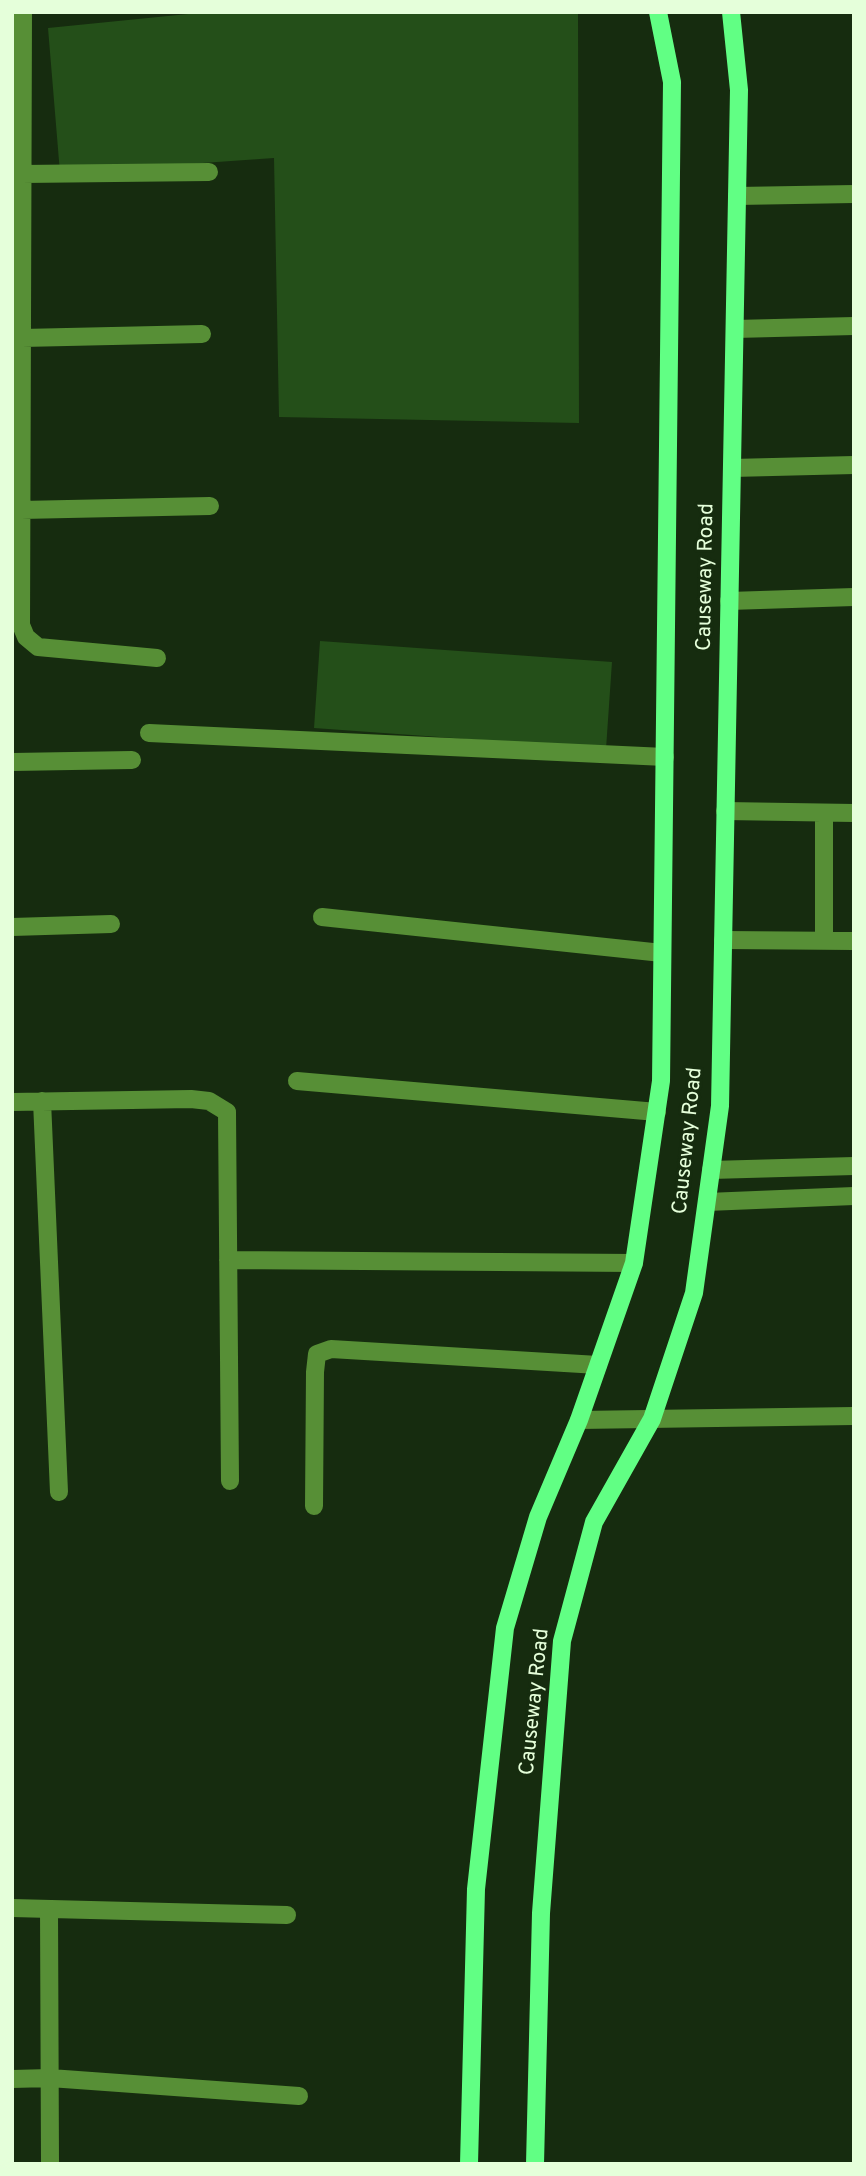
<!DOCTYPE html>
<style>
body{margin:0}
#map{position:relative;width:866px;height:2176px;overflow:hidden;background:#162c0f;font-family:Overpass,sans-serif}
canvas{display:block}
.frame{position:absolute;inset:0;border:14px solid #e5ffda;pointer-events:none}
</style>
<div id="map">
<canvas width="866" height="2176"></canvas>
<div class="frame"></div>
</div>
<script>
const g = document.querySelector('canvas').getContext('2d');
g.lineJoin = 'round';
function paint(path, color) { g.fillStyle = color; g.fill(path, 'evenodd'); }
const poly = rows => new Path2D(rows.map(r => 'M' + r).join(''));
function stroke(path, color, width, dash) { g.strokeStyle = color; g.lineWidth = width; g.lineCap = dash ? 'butt' : 'round'; g.setLineDash(dash || []); g.stroke(path); }
function drawText(font, color, halo, rows, align = 'center') {
  g.font = font + ' Overpass,sans-serif'; g.lineWidth = 6; g.setLineDash([]); g.textBaseline = 'middle'; g.strokeStyle = halo; g.fillStyle = color; for (const [text, x, y, turn = 0] of rows) {
    g.save(); g.translate(x, y); g.rotate((+turn || 0) * Math.PI / 180); g.textAlign = isNaN(turn) ? turn : align; if (halo) g.strokeText(text, 0, 0); g.fillText(text, 0, 0); g.restore();
  }
}
paint(poly([
 [208,12,578,12,579,423,279,417,274,158,60,173,48,28],
 [320,641,612,662,606,749,314,728]
]), '#244f19');
stroke(poly([
 [23,12,21,625,26,637,38,647,157,658],
 [22,174,209,172],
 [737,196,854,194],
 [735,329,854,326],
 [22,338,202,334],
 [732,468,854,465],
 [21,510,210,506],
 [729,601,854,597],
 [149,733,665,757],
 [12,762,132,760],
 [725,811,854,813],
 [824,813,824,941],
 [322,917,662,953],
 [12,927,111,924],
 [723,940,854,941],
 [297,1081,657,1112],
 [42,1101,59,1492],
 [12,1102,191,1099,209,1101,227,1112,230,1481],
 [711,1170,854,1166],
 [707,1202,854,1196],
 [228,1260,634,1263],
 [579,1420,854,1416],
 [314,1506,315,1372,317,1354,331,1349,598,1365],
 [12,1908,287,1915],
 [49,1909,50,2164],
 [12,2079,50,2078,299,2096]
]), '#578f36', 18);
stroke(poly([
 [469,2164,476,1889,505,1628,538,1517,579,1420,634,1263,661,1081,672,82,658,12],
 [535,2164,541,1913,562,1641,594,1522,652,1419,694,1293,720,1106,739,90,731,12]
]), '#61ff84', 18);
drawText('21px', '#e5ffda', '#162c0f', [
 ["Causeway Road",707,577,-89],
 ["Causeway Road",689,1141,-84],
 ["Causeway Road",536,1702,-84]
]);
</script>
